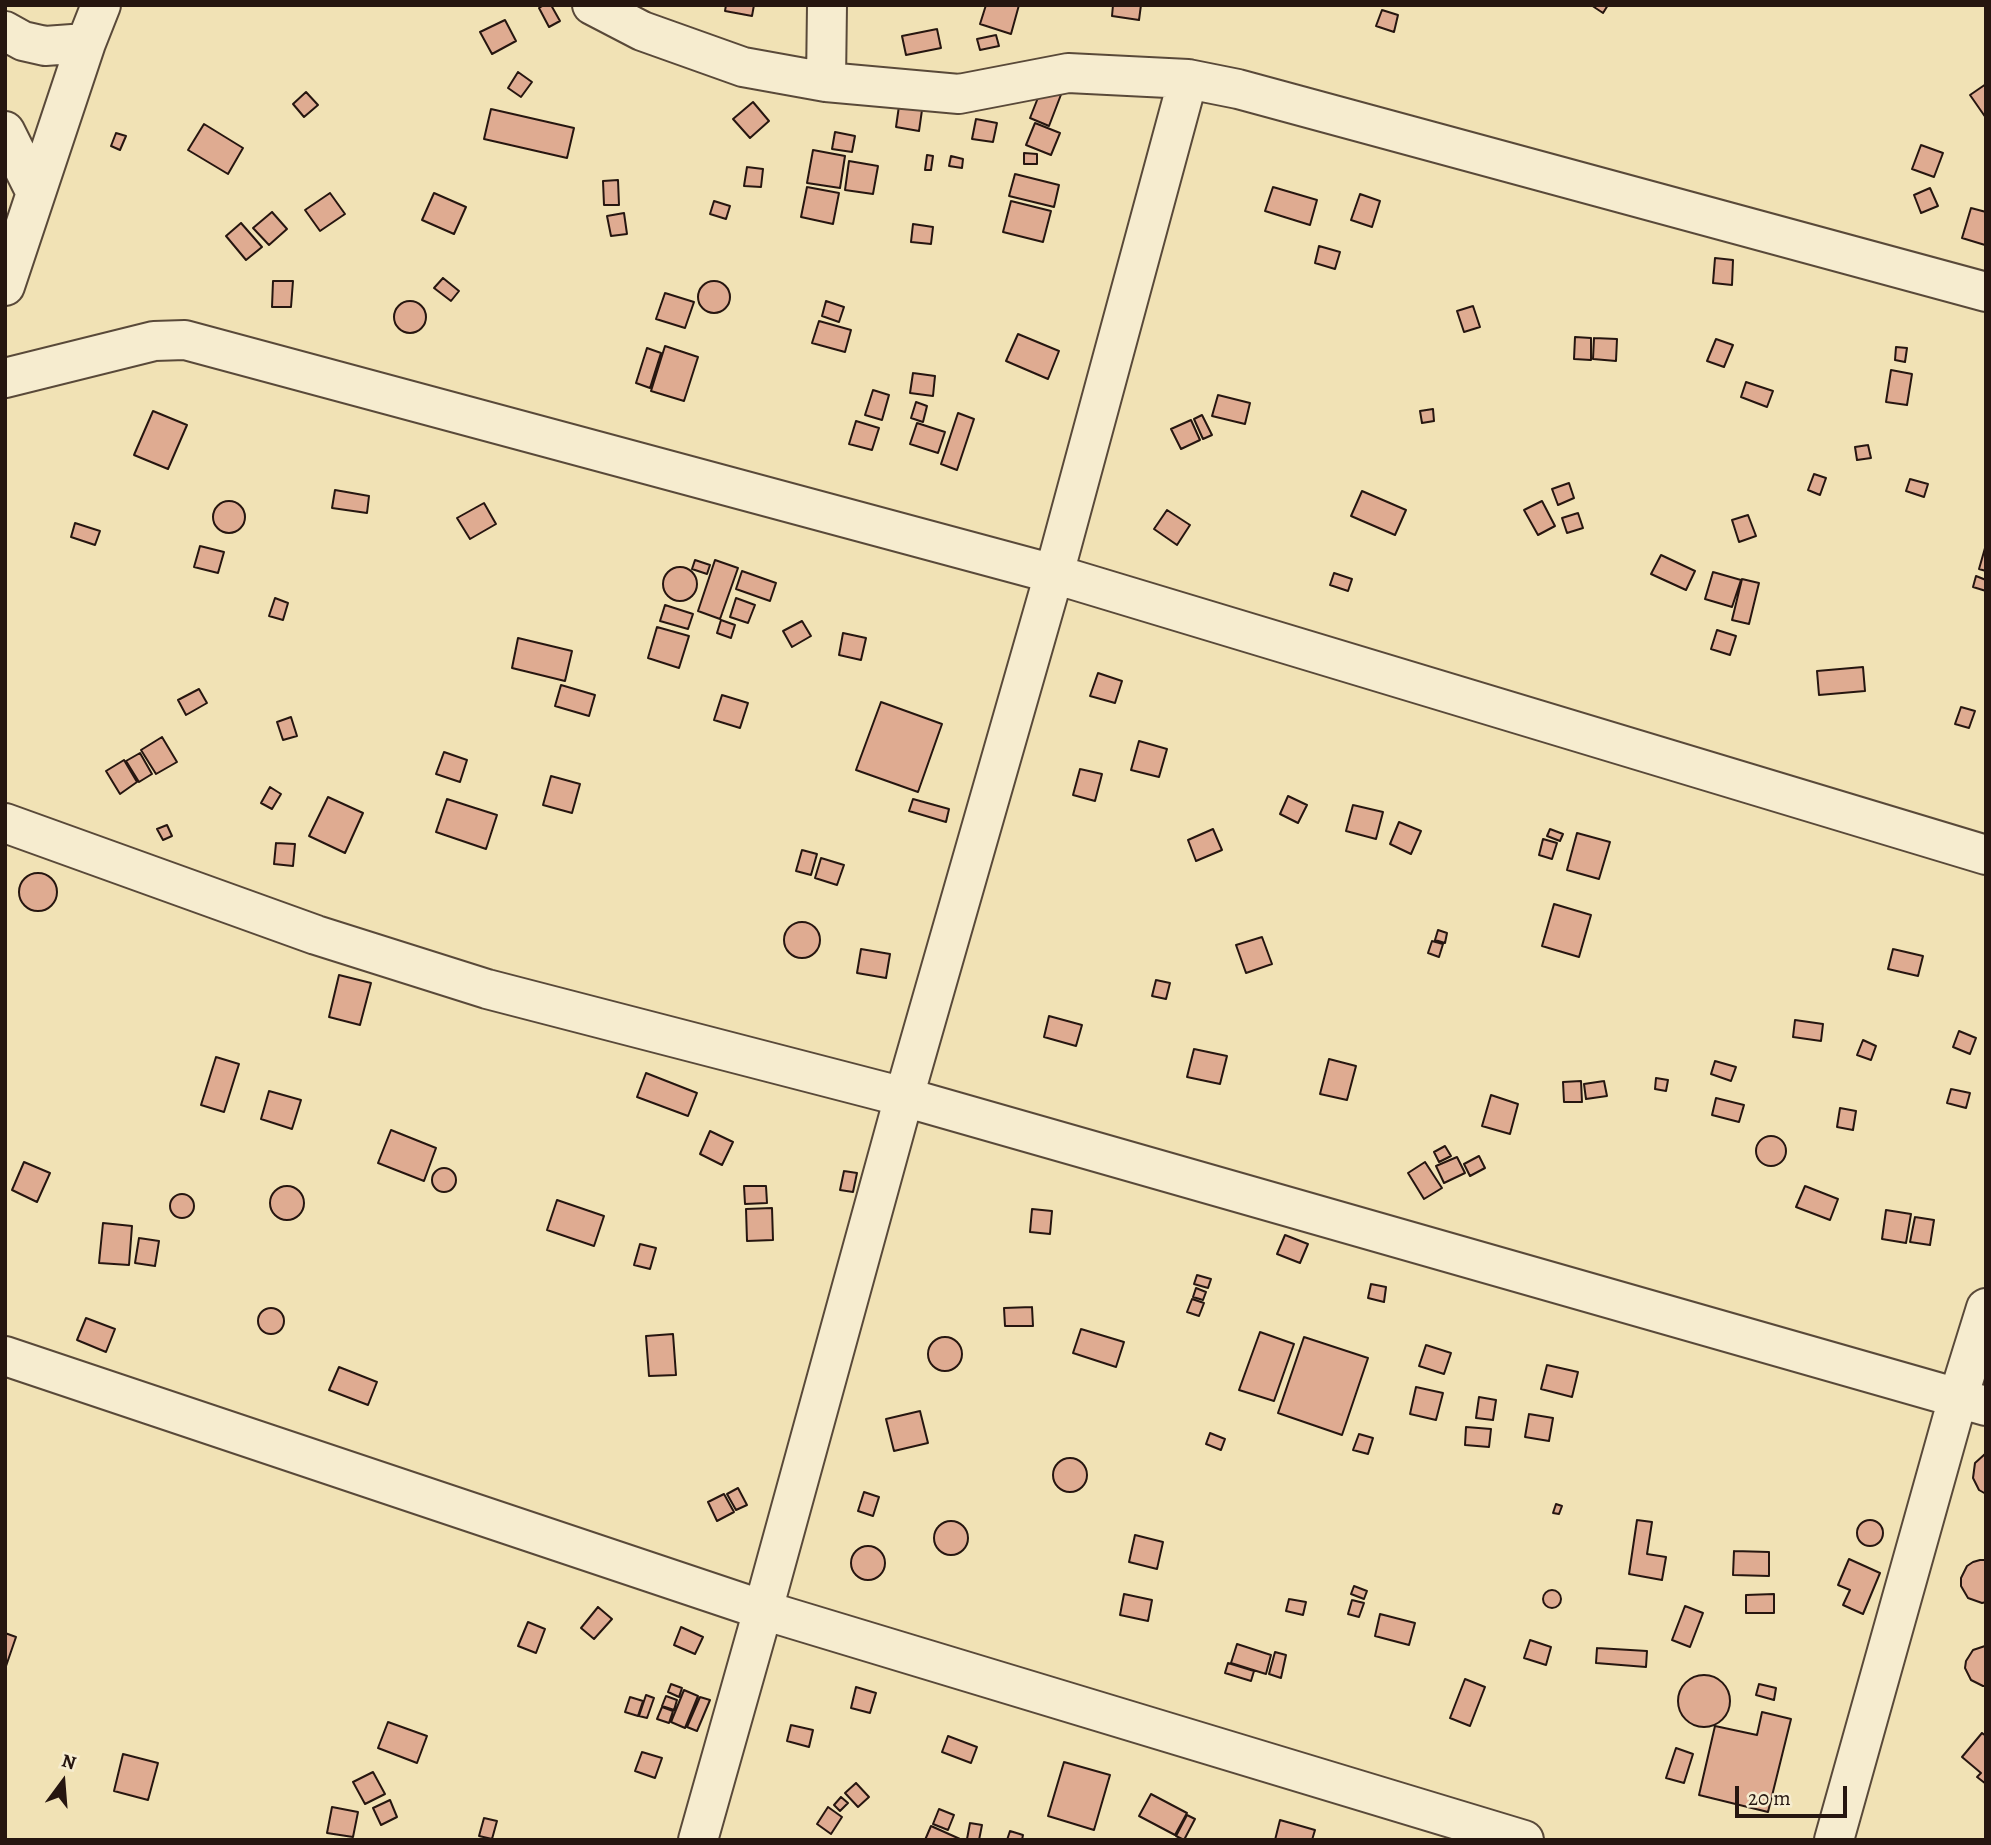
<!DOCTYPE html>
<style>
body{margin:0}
#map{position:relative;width:1991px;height:1845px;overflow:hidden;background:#f1e2b5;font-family:Alegreya,serif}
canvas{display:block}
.frame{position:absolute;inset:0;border:7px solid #261610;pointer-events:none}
.north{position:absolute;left:28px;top:1747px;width:70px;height:70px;-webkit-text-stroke:5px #f6eccf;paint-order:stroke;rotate:16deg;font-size:19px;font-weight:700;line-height:28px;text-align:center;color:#261610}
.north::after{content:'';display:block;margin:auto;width:24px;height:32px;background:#261610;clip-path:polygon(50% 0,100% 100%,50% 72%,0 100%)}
.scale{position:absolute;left:1735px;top:1786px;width:112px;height:32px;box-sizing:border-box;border:4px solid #261610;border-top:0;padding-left:9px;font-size:21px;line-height:24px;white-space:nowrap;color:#261610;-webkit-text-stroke:5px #f6eccf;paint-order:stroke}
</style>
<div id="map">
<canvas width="1991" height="1845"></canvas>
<div class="frame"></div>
<div class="north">N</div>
<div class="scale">20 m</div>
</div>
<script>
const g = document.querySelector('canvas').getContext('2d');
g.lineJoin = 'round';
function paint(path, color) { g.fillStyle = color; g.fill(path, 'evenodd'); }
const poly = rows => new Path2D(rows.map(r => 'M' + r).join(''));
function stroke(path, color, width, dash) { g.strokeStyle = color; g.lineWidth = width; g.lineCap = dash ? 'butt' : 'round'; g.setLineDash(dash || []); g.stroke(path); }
const building = poly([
 [544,5,551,5,560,21,549,27,539,8,544,5],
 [726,5,754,5,752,16,725,11,726,5],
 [986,5,1019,5,1011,34,980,24,986,5],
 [1113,5,1141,5,1139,20,1112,16,1113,5],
 [1591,5,1608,5,1603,13,1591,5],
 [1382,10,1398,15,1394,32,1376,26,1382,10],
 [505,20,516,41,492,54,480,32,505,20],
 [937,29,941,48,906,55,902,36,937,29],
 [996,35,999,46,980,50,977,39,996,35],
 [518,72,532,82,521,97,508,88,518,72],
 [1986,84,1986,118,1970,95,1986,84],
 [1043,85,1062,92,1049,126,1030,118,1043,85],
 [306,92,318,105,304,117,293,104,306,92],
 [753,102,769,121,750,138,733,119,753,102],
 [899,106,922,110,919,131,896,127,899,106],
 [491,109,574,128,567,158,484,139,491,109],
 [976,119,997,123,993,142,972,139,976,119],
 [1035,123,1060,133,1051,155,1026,145,1035,123],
 [204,124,243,148,228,174,188,150,204,124],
 [835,132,855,136,852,152,832,149,835,132],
 [116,133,126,136,120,150,111,146,116,133],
 [1921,145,1943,153,1934,177,1912,169,1921,145],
 [813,150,845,156,840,188,807,183,813,150],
 [1024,153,1037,154,1037,164,1024,164,1024,153],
 [927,155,933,156,931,170,925,170,927,155],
 [951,156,963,159,962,168,949,166,951,156],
 [849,161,878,166,873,194,845,190,849,161],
 [747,167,763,169,761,187,744,186,747,167],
 [1015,174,1059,185,1054,207,1009,196,1015,174],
 [618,180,619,205,604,205,603,181,618,180],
 [807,187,839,193,833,224,801,217,807,187],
 [1273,187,1317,200,1310,225,1265,211,1273,187],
 [1930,188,1938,206,1921,213,1914,195,1930,188],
 [330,193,345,214,320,231,305,210,330,193],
 [434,193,466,207,454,234,422,220,434,193],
 [1360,194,1380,201,1372,227,1351,220,1360,194],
 [714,201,730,206,726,219,710,214,714,201],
 [1011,201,1051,211,1043,242,1003,232,1011,201],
 [1971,208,1986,212,1985,245,1962,238,1971,208],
 [272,212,287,229,269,245,253,228,272,212],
 [624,213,627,234,611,236,607,216,624,213],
 [241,223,262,247,246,260,226,236,241,223],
 [913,224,933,227,931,244,911,242,913,224],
 [1319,246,1340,252,1335,269,1315,263,1319,246],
 [1715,258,1733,260,1732,285,1713,283,1715,258],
 [443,278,459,291,451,301,434,288,443,278],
 '698 297a16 16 0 1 1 32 0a16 16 0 1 1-32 0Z',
 [273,281,293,281,291,307,272,307,273,281],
 [665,293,694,302,685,328,656,319,665,293],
 '394 317a16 16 0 1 1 32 0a16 16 0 1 1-32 0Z',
 [826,301,844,307,839,322,822,316,826,301],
 [1473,306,1480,327,1464,332,1457,311,1473,306],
 [819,321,851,330,845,352,812,343,819,321],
 [1018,334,1059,351,1048,379,1006,361,1018,334],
 [1575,337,1591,338,1591,360,1574,359,1575,337],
 [1594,338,1617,339,1616,361,1593,359,1594,338],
 [1716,339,1733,345,1724,367,1707,361,1716,339],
 [665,346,698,357,684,401,651,391,665,346],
 [1896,347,1907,348,1905,362,1895,360,1896,347],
 [647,348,661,353,650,388,636,383,647,348],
 [1891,370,1912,374,1907,405,1886,402,1891,370],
 [913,373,935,376,933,396,910,393,913,373],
 [1746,382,1773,391,1767,407,1741,397,1746,382],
 [873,390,889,395,882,420,865,415,873,390],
 [1218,395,1250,403,1245,424,1212,416,1218,395],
 [916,402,927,406,923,422,911,418,916,402],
 [1433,409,1434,421,1422,423,1420,411,1433,409],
 [153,411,187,425,168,469,134,455,153,411],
 [958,413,974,419,957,470,941,464,958,413],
 [1202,415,1212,435,1203,439,1194,419,1202,415],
 [1191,420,1200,440,1181,449,1171,429,1191,420],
 [856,421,879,428,872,450,849,444,856,421],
 [917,423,945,432,938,453,910,444,917,423],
 [1868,445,1871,458,1857,460,1855,447,1868,445],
 [1814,474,1826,478,1820,495,1808,490,1814,474],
 [1910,479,1928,484,1924,497,1906,491,1910,479],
 [1569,483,1574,498,1558,505,1552,489,1569,483],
 [335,490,369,496,367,513,332,508,335,490],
 [1362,491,1406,510,1395,535,1351,516,1362,491],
 '213 517a16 16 0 1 1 32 0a16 16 0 1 1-32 0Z',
 [1542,501,1555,526,1538,535,1524,510,1542,501],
 [484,503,496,524,470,539,457,518,484,503],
 [1167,510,1190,525,1177,545,1154,529,1167,510],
 [1578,513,1583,528,1567,533,1562,518,1578,513],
 [1748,515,1756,536,1739,542,1732,520,1748,515],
 [75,523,100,531,95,545,71,537,75,523],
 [200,546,224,552,218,573,194,567,200,546],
 [1985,548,1986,548,1986,571,1979,569,1985,548],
 [1661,555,1695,571,1686,590,1651,574,1661,555],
 [695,560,710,565,707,574,692,569,695,560],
 [715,560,738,568,720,619,698,611,715,560],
 '663 584a17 17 0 1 1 34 0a17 17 0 1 1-34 0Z',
 [742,571,776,583,770,601,736,589,742,571],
 [1713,572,1741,580,1732,607,1705,599,1713,572],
 [1334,573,1352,579,1348,591,1330,585,1334,573],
 [1976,576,1986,580,1986,591,1973,587,1976,576],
 [1742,579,1759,583,1749,624,1732,620,1742,579],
 [275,598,288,603,283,620,269,616,275,598],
 [736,598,755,605,748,623,730,617,736,598],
 [665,605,693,614,688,629,660,621,665,605],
 [721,620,735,625,731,638,717,633,721,620],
 [802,621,811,636,792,647,783,631,802,621],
 [657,627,689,636,679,668,648,658,657,627],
 [1717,630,1736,636,1730,655,1711,649,1717,630],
 [843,633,866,638,861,660,839,655,843,633],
 [518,638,572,651,565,681,512,668,518,638],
 [1863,667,1865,691,1819,695,1817,671,1863,667],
 [1098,673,1122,681,1115,703,1090,696,1098,673],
 [561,685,595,695,589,716,555,706,561,685],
 [199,689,207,703,186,715,178,700,199,689],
 [722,695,748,703,740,728,714,720,722,695],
 [881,702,942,724,918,792,856,770,881,702],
 [1961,707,1975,711,1969,728,1955,724,1961,707],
 [291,717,297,736,283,740,277,722,291,717],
 [162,737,177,762,156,774,141,750,162,737],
 [1139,741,1167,749,1159,777,1131,770,1139,741],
 [444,752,467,760,460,782,436,774,444,752],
 [140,753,152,774,139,782,126,761,140,753],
 [124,760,137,782,120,794,106,771,124,760],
 [1080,769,1102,774,1095,801,1073,795,1080,769],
 [551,776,580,784,572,813,543,805,551,776],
 [270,787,281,794,272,809,261,803,270,787],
 [1288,796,1307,805,1298,823,1280,814,1288,796],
 [328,797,363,813,345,853,309,836,328,797],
 [447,799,497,815,486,849,436,832,447,799],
 [913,799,949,809,946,822,909,811,913,799],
 [1353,805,1383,812,1376,839,1346,831,1353,805],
 [1399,822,1421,831,1411,854,1390,844,1399,822],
 [167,825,172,836,163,840,157,829,167,825],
 [1213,829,1222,850,1196,861,1188,840,1213,829],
 [1550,829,1563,834,1560,841,1547,836,1550,829],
 [1577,833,1610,842,1599,879,1567,870,1577,833],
 [1543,839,1557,843,1552,859,1539,855,1543,839],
 [276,843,295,844,293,866,274,864,276,843],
 [802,850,817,854,811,875,796,871,802,850],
 [821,858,844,865,837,885,815,878,821,858],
 '19 892a19 19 0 1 1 38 0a19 19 0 1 1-38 0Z',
 [1554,904,1591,915,1579,957,1542,946,1554,904],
 '784 940a18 18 0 1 1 36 0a18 18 0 1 1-36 0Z',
 [1438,930,1447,933,1445,943,1435,940,1438,930],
 [1262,937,1272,964,1246,973,1236,945,1262,937],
 [1432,941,1443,944,1439,957,1428,953,1432,941],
 [861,949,890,954,886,978,857,973,861,949],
 [1893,949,1923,956,1918,976,1888,969,1893,949],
 [339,975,371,983,360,1025,329,1017,339,975],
 [1156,980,1170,983,1166,999,1152,996,1156,980],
 [1049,1016,1082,1025,1076,1046,1044,1037,1049,1016],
 [1795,1020,1823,1024,1821,1041,1793,1037,1795,1020],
 [1959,1031,1976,1038,1970,1054,1953,1047,1959,1031],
 [1863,1040,1876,1046,1871,1060,1857,1055,1863,1040],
 [1194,1049,1227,1056,1220,1084,1187,1077,1194,1049],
 [216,1057,239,1064,224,1112,201,1105,216,1057],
 [1329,1059,1356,1066,1347,1100,1320,1094,1329,1059],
 [1715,1061,1736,1067,1731,1081,1711,1074,1715,1061],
 [646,1073,697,1093,688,1116,637,1097,646,1073],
 [1656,1078,1668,1080,1666,1091,1655,1089,1656,1078],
 [1581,1081,1582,1102,1564,1102,1563,1082,1581,1081],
 [1604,1081,1607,1096,1586,1099,1584,1084,1604,1081],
 [1951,1089,1970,1093,1966,1108,1947,1103,1951,1089],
 [269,1091,301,1100,292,1129,261,1119,269,1091],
 [1491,1095,1518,1104,1510,1134,1482,1126,1491,1095],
 [1716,1098,1744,1105,1739,1122,1712,1115,1716,1098],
 [1840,1108,1856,1111,1853,1130,1837,1127,1840,1108],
 [391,1130,436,1148,424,1181,378,1163,391,1130],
 [710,1131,733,1142,722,1165,700,1154,710,1131],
 '1756 1151a15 15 0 1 1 30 0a15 15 0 1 1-30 0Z',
 [1445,1146,1451,1156,1439,1162,1434,1152,1445,1146],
 [1479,1156,1485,1168,1470,1176,1464,1164,1479,1156],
 [1457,1157,1465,1173,1444,1183,1436,1166,1457,1157],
 [24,1162,50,1173,37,1202,12,1190,24,1162],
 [1425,1162,1442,1188,1424,1199,1408,1173,1425,1162],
 '432 1180a12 12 0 1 1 24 0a12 12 0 1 1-24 0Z',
 [844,1171,857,1173,853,1192,840,1190,844,1171],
 '270 1203a17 17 0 1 1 34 0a17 17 0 1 1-34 0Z',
 [744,1186,766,1186,767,1203,745,1204,744,1186],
 [1805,1186,1838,1199,1830,1220,1796,1207,1805,1186],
 '170 1206a12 12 0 1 1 24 0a12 12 0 1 1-24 0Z',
 [557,1200,604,1216,594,1246,547,1230,557,1200],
 [772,1208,773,1240,747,1241,746,1209,772,1208],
 [1032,1209,1052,1211,1050,1234,1030,1232,1032,1209],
 [1886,1210,1911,1214,1906,1243,1882,1239,1886,1210],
 [1915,1217,1934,1220,1930,1245,1910,1242,1915,1217],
 [103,1223,132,1226,129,1265,99,1263,103,1223],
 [1285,1235,1308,1244,1300,1263,1277,1254,1285,1235],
 [139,1238,159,1241,155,1266,135,1263,139,1238],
 [640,1244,656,1248,650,1269,634,1265,640,1244],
 [1197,1275,1211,1279,1208,1288,1194,1284,1197,1275],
 [1371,1284,1386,1287,1384,1302,1368,1298,1371,1284],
 [1196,1288,1206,1292,1203,1300,1193,1297,1196,1288],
 [1192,1299,1204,1303,1199,1316,1187,1312,1192,1299],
 [1032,1307,1033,1326,1005,1326,1004,1308,1032,1307],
 '258 1321a13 13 0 1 1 26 0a13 13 0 1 1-26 0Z',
 [86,1318,115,1329,106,1352,77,1340,86,1318],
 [1081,1329,1124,1342,1116,1367,1073,1353,1081,1329],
 [1260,1332,1294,1344,1274,1401,1239,1390,1260,1332],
 [673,1334,676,1375,649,1376,646,1336,673,1334],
 [1304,1337,1368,1358,1342,1435,1278,1413,1304,1337],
 '928 1354a17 17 0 1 1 34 0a17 17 0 1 1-34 0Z',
 [1426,1345,1451,1353,1444,1374,1419,1366,1426,1345],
 [1547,1365,1578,1372,1572,1397,1541,1389,1547,1365],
 [339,1367,377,1382,368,1405,329,1390,339,1367],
 [1416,1387,1443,1393,1436,1420,1410,1414,1416,1387],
 [1479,1397,1496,1400,1493,1420,1476,1418,1479,1397],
 [920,1411,928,1443,894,1451,886,1419,920,1411],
 [1529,1414,1553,1418,1549,1441,1525,1437,1529,1414],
 [1466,1427,1491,1429,1489,1447,1465,1445,1466,1427],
 [1210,1433,1225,1439,1221,1450,1206,1444,1210,1433],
 [1359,1434,1373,1438,1368,1454,1353,1450,1359,1434],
 [1985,1454,1986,1454,1986,1494,1979,1490,1973,1478,1975,1463,1985,1454],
 '1053 1475a17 17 0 1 1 34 0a17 17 0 1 1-34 0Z',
 [738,1488,747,1505,736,1510,727,1494,738,1488],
 [864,1492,879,1497,873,1516,858,1511,864,1492],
 [724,1494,734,1512,717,1521,708,1502,724,1494],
 [1556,1504,1562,1506,1559,1514,1553,1513,1556,1504],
 '1857 1533a13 13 0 1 1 26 0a13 13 0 1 1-26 0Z',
 [1637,1520,1652,1522,1647,1554,1666,1557,1662,1580,1629,1574,1637,1520],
 '934 1538a17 17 0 1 1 34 0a17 17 0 1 1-34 0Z',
 [1135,1535,1163,1542,1157,1569,1129,1562,1135,1535],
 '851 1563a17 17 0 1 1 34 0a17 17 0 1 1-34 0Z',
 [1734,1551,1769,1552,1769,1576,1733,1575,1734,1551],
 [1849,1559,1880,1573,1863,1614,1843,1605,1850,1590,1838,1585,1849,1559],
 [1980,1560,1986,1560,1986,1602,1982,1603,1968,1598,1961,1586,1961,1578,1967,1566,1973,1562,1980,1560],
 [1354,1586,1367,1591,1364,1599,1351,1594,1354,1586],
 '1543 1599a9 9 0 1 1 18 0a9 9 0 1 1-18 0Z',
 [1124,1594,1152,1600,1148,1621,1120,1615,1124,1594],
 [1774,1594,1774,1613,1746,1613,1746,1595,1774,1594],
 [1289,1599,1306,1602,1303,1615,1286,1611,1289,1599],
 [1352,1600,1364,1603,1359,1617,1348,1614,1352,1600],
 [1685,1606,1703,1613,1690,1647,1672,1640,1685,1606],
 [598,1607,612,1619,594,1639,581,1628,598,1607],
 [1380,1614,1415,1623,1409,1645,1375,1636,1380,1614],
 [528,1622,545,1629,536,1653,518,1646,528,1622],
 [681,1627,703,1637,695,1654,674,1645,681,1627],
 [5,1633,16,1637,5,1669,5,1633],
 [1530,1640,1551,1647,1546,1665,1524,1658,1530,1640],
 [1237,1644,1271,1655,1266,1674,1231,1663,1237,1644],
 [1985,1646,1986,1686,1983,1686,1971,1680,1965,1668,1966,1661,1973,1650,1985,1646],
 [1597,1648,1647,1651,1646,1667,1596,1663,1597,1648],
 [1275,1652,1286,1655,1281,1678,1269,1674,1275,1652],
 [1228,1663,1254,1671,1251,1681,1225,1673,1228,1663],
 '1678 1701a26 26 0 1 1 52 0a26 26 0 1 1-52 0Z',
 [1465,1679,1485,1687,1470,1726,1450,1718,1465,1679],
 [671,1684,682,1688,679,1697,668,1692,671,1684],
 [1759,1684,1776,1688,1774,1700,1756,1695,1759,1684],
 [856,1687,876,1693,870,1713,851,1708,856,1687],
 [684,1690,698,1696,685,1728,671,1722,684,1690],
 [646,1695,654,1698,647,1718,639,1716,646,1695],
 [666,1696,677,1700,674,1710,662,1706,666,1696],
 [630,1697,643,1701,638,1716,625,1712,630,1697],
 [700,1697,710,1700,697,1731,687,1727,700,1697],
 [662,1707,673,1711,669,1723,657,1719,662,1707],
 [1762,1712,1791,1719,1768,1812,1699,1795,1715,1726,1757,1735,1762,1712],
 [388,1722,427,1736,417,1763,378,1748,388,1722],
 [791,1725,813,1730,809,1747,787,1741,791,1725],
 [1982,1733,1986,1736,1986,1784,1977,1777,1981,1773,1962,1757,1982,1733],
 [948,1736,977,1747,971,1763,942,1752,948,1736],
 [1676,1748,1693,1754,1684,1783,1666,1778,1676,1748],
 [642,1752,662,1758,655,1778,635,1771,642,1752],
 [123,1754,158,1763,148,1800,114,1791,123,1754],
 [1064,1762,1110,1775,1094,1830,1048,1816,1064,1762],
 [373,1772,385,1794,365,1804,353,1782,373,1772],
 [856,1783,869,1797,858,1807,845,1793,856,1783],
 [1151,1794,1187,1813,1175,1835,1139,1816,1151,1794],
 [841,1797,848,1803,840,1811,834,1805,841,1797],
 [390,1800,397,1817,381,1825,373,1808,390,1800],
 [332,1807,358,1812,353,1837,327,1833,332,1807],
 [828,1807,842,1817,831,1834,817,1824,828,1807],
 [939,1809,954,1815,948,1830,933,1824,939,1809],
 [1187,1815,1195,1819,1184,1840,1176,1836,1187,1815],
 [484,1818,497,1821,492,1839,479,1836,484,1818],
 [1280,1820,1315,1830,1312,1840,1275,1840,1280,1820],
 [970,1823,982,1825,979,1840,967,1839,970,1823],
 [931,1826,960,1839,960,1840,925,1840,931,1826],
 [1010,1831,1023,1835,1022,1840,1007,1840,1010,1831]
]);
paint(building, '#dfab91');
stroke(building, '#261610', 2);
const street = poly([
 [592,5,642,31,743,67,826,82,959,94,1068,73,1188,79],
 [5,31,23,41,45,46,86,43],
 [826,82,827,5],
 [5,131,36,193],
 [5,286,86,43,101,5],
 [5,378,154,341,185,340,1054,574,1986,855],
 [5,823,316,935,487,989,904,1097,1986,1406],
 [5,1356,763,1610,1524,1840],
 [698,1840,763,1610,904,1097,1054,574,1188,79,1238,89,1986,292],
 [1834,1840,1958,1398,1986,1308]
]);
stroke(street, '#594939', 42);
stroke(street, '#f6eccf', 38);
</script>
